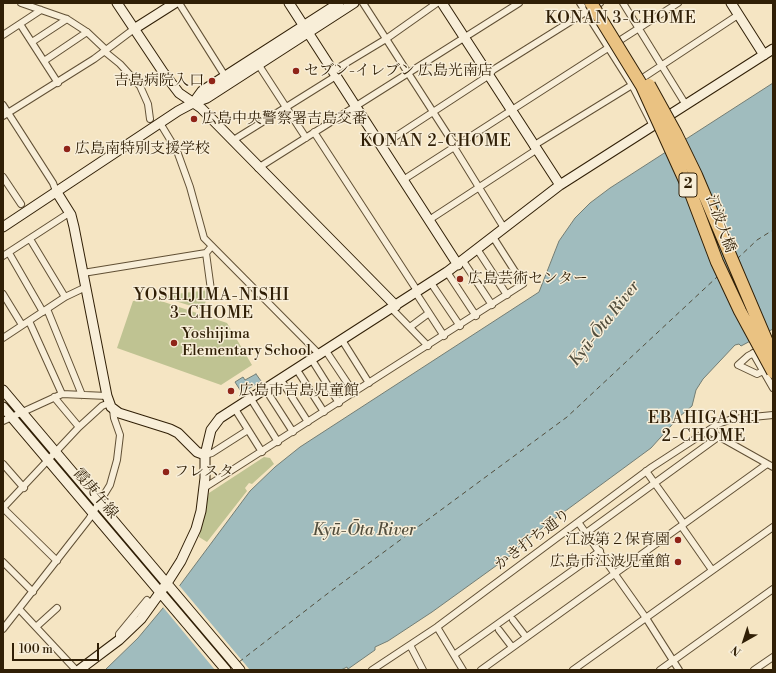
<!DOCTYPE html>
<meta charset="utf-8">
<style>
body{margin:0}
#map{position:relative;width:776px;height:673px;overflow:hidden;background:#f5e5c3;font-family:"Libre Bodoni",serif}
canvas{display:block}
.frame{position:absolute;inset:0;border:4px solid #301f06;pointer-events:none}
.north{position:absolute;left:724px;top:621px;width:40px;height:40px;-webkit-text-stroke:3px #f8eed8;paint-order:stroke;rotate:219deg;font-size:11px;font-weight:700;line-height:16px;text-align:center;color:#301f06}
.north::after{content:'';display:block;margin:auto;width:14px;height:18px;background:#301f06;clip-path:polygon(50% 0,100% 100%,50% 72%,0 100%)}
.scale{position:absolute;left:12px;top:643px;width:87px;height:18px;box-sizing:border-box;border:2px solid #301f06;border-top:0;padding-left:5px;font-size:12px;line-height:14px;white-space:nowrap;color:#301f06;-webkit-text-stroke:3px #f8eed8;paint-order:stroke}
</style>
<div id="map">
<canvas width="776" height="673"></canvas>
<div class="frame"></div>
<div class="north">N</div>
<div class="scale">100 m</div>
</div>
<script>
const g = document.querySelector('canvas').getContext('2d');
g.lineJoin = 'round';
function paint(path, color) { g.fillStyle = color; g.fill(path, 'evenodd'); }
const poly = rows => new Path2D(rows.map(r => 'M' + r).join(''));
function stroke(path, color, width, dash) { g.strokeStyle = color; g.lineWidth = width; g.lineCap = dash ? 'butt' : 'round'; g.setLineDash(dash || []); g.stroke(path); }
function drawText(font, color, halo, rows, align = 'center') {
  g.font = font + ' "Libre Bodoni","Noto Serif JP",serif'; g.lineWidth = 3; g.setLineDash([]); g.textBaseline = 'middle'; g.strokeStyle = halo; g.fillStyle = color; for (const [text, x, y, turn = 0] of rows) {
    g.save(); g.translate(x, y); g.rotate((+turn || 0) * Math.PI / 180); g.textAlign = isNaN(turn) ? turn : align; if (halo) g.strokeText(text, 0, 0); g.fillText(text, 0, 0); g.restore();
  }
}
paint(poly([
 [209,290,204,307,201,309,159,296],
 [155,299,227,323,252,365,221,385,117,348,133,301],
 [264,457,270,458,274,464,252,484,249,483,245,488,247,491,207,542,199,537,209,493]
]), '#bfc392');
const water = poly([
 [773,83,773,329,741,346,739,344,735,345,703,379,696,390,692,406,679,417,651,448,534,534,517,549,518,550,432,612,388,641,375,647,375,650,348,669,347,667,341,670,105,670,138,638,163,608,250,491,275,467,300,447,539,292,559,241,575,218,590,203,610,188,773,83],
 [256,374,261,381,242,393,235,382,243,377,245,380,256,374]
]);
paint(water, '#a0bcbe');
stroke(water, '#737d74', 1);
paint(poly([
 [178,584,250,670,215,670,162,606]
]), '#f5e5c3');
stroke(poly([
 [737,259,757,240,773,230],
 [239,662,327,594,567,417,717,277]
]), '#524e3d', 1, [5, 4]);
const street = poly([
 [21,3,67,19,87,32,106,50],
 [179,3,225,76],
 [363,3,455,146],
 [580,3,632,85,653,126],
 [623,3,686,105],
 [20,24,58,83],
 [3,35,41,10],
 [32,42,67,19],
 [104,51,120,64,140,86,148,104,150,119],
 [44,61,87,32],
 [258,64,306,138],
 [333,71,386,39,437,3],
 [3,105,53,183,56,191],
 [3,116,94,59,134,29],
 [160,123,177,151,190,187,204,238,320,355],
 [314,132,418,292],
 [232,141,336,76],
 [381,146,488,76,493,70,600,3],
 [533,146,632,85,738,15],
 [454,147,504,228],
 [258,168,519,3],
 [3,177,21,204],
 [403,180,678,3],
 [429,220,536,150],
 [30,239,65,297],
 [477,249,507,295],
 [9,253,43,312],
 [206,253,211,290],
 [3,256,69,213],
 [463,261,492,305],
 [447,272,476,316],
 [83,273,206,253,212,246],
 [431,283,460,326],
 [416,293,444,336],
 [3,294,22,325],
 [47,309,82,395],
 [392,309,428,346],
 [29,321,62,394],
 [410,327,429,313],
 [3,338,65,297,86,287],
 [342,340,369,383],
 [763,348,748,356,738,365,757,374,763,371],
 [326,351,354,393],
 [753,353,773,388],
 [312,360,339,403],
 [297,370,324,412],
 [281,380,308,422],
 [266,390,293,432],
 [54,397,79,427],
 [251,399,278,442],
 [235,409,262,452],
 [3,421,62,394,107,396],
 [709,431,773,467],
 [205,455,212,453,248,430],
 [3,464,24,488],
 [646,471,684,524],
 [204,488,523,284,493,237],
 [3,508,79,427,102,406,109,403],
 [3,508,57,561],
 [578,522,646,618,679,670],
 [682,527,712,570],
 [586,533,718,437],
 [3,562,33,592],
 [20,610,76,670],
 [513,620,526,637],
 [36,627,57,608],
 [437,627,463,670],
 [3,629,89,519,110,485,117,460,120,435,114,418,113,410],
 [499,630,512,647],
 [119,640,119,634,147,600],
 [410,645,423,670],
 [454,655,600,551],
 [372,670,437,627,652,467,718,424,732,419,773,415],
 [481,670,767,464],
 [573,670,773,527],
 [660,670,773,589],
 [754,670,773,657]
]);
const secondary = poly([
 [117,3,163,72,179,93,201,108,396,306],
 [289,3,458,265],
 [442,3,560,185],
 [731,3,764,55],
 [134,29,175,3],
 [194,102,202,91,339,3],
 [56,191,71,215,74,227,107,396,111,407,119,413,170,429,178,433,197,452,205,455],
 [3,227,178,111,193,103,207,98,354,3],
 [3,390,240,670],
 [3,407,226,670],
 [79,670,119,640,141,619,167,583,181,561,196,529,201,511,205,478,205,455,211,430,220,418,447,272,560,185,773,49]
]);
stroke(street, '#615035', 8);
stroke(secondary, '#301f06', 11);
stroke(street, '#f8eed8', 6);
stroke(secondary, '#f8eed8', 9);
const highwayBridge = poly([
 [591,3,642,86,692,196,717,262,740,311,773,372],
 [649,85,676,134,696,175,773,356]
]);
stroke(highwayBridge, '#301f06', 14, []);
stroke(highwayBridge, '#eac282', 12);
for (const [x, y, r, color] of [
 [296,71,4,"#8f2418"],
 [212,81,4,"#8f2418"],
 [194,119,4,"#8f2418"],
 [67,149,4,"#8f2418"],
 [460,279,4,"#8f2418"],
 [174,343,4,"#8f2418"],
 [231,391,4,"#8f2418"],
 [166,472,4,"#8f2418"],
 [678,540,4,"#8f2418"],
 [678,562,4,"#8f2418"]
]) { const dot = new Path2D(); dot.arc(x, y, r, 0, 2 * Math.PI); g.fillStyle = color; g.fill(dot); stroke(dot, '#f8eed8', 1.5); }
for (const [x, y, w] of [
 [688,185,18]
]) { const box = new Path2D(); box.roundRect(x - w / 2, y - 12, w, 24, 3); g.fillStyle = '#f8eed8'; g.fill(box); stroke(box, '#301f06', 1); }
drawText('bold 14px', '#301f06', null, [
 ["2",688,185]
]);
drawText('15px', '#301f06', '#f8eed8', [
 ["セブン-イレブン 広島光南店",304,71],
 ["吉島病院入口",204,81,"right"],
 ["広島中央警察署吉島交番",202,119],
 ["広島南特別支援学校",75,149],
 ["広島芸術センター",468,279],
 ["Yoshijima",182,334],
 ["Elementary School",182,351],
 ["広島市吉島児童館",239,391],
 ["フレスタ",174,472],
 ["江波第２保育園",670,540,"right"],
 ["広島市江波児童館",670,562,"right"]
], 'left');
drawText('15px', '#301f06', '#f8eed8', [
 ["江波大橋",720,224,70],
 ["霞庚午線",95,494,50],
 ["かき打ち通り",533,540,-37]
]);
g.letterSpacing = '1px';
drawText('16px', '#301f06', '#f8eed8', [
 ["KONAN 3-CHOME",621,19],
 ["KONAN 2-CHOME",436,142],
 ["YOSHIJIMA-NISHI",212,296],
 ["3-CHOME",212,314],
 ["EBAHIGASHI",704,419],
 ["2-CHOME",704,437]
]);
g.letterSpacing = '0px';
drawText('italic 16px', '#524e3d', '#f8eed8', [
 ["Kyū-Ōta River",605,324,-52],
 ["Kyū-Ōta River",364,531]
]);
</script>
